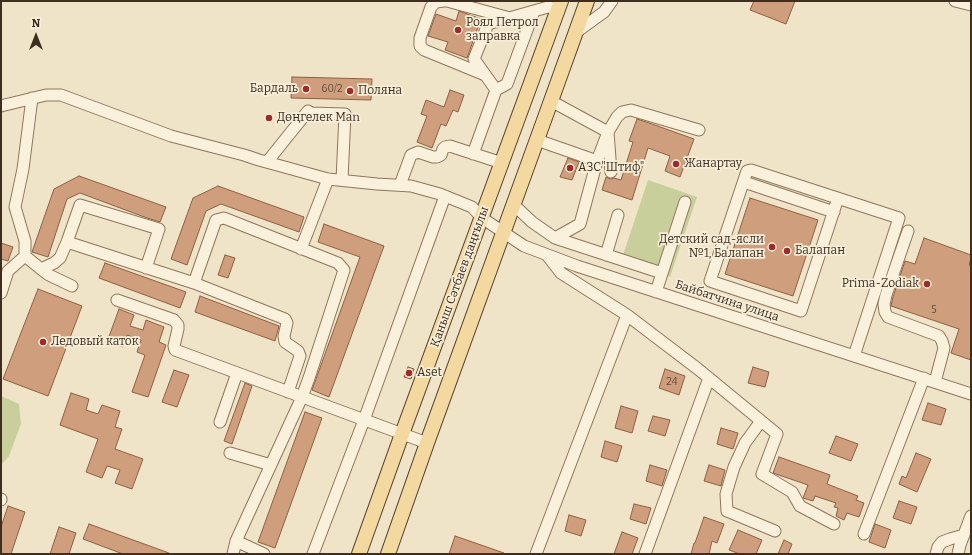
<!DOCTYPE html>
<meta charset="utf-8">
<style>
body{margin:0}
#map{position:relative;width:972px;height:555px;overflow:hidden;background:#f0e4c8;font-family:Bitter,serif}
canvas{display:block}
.frame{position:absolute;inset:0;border:2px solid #3d2e20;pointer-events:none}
.north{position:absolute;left:16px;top:16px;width:40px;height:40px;-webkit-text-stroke:3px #f7eed8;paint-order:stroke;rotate:0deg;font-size:11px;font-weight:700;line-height:16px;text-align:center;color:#3d2e20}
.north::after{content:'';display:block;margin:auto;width:14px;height:18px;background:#3d2e20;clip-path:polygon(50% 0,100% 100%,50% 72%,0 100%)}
</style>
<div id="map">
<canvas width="972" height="555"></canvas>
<div class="frame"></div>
<div class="north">N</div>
</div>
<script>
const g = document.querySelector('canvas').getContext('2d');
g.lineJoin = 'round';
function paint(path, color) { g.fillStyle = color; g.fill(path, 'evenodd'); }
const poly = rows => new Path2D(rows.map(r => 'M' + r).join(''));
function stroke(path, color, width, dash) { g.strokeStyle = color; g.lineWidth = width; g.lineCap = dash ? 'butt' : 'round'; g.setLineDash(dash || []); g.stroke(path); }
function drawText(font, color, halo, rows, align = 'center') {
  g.font = font + ' Bitter,serif'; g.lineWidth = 3.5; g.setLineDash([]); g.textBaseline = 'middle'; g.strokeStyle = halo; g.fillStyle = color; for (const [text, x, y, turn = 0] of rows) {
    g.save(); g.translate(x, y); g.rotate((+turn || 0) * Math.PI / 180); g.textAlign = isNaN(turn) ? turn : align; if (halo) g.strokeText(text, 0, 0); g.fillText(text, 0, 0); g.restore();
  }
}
paint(poly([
 [648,180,697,197,670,277,621,261],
 [1,396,19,404,21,424,9,456,1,465]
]), '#c9cf9b');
const building = poly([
 [754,1,795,1,786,24,750,10,754,1],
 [459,11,481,19,467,58,445,50,448,42,428,36,436,14,456,21,459,11],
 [292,77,372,79,371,100,291,98,292,77],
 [450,90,464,95,458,112,453,110,446,126,441,124,432,148,417,142,427,116,421,114,426,100,444,107,450,90],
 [637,119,652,124,694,139,680,177,665,171,670,156,648,148,632,200,602,190,606,177,608,178,611,179,614,178,621,180,633,142,629,141,637,119],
 [568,158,579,162,572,180,560,177,568,158],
 [79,176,166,207,160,222,147,218,80,193,67,199,48,257,32,252,54,189,79,176],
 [218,186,304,217,299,232,221,204,206,211,187,265,171,259,193,198,218,186],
 [750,198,818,220,793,296,725,274,750,198],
 [324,224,384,246,329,397,312,390,360,257,318,242,324,224],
 [924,238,971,255,971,258,969,265,971,265,971,360,951,353,959,329,891,306,893,297,905,261,915,264,924,238],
 [1,243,13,247,8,261,1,259,1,243],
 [225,255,235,258,228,278,218,275,225,255],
 [105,263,186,292,180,308,99,278,105,263],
 [38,289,82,306,48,396,3,379,38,289],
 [200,296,279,326,275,341,195,312,200,296],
 [119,309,134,315,130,326,143,330,146,320,164,327,159,342,166,345,148,397,132,392,145,355,137,352,141,340,127,335,123,347,107,342,119,309],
 [408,367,414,369,411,379,404,377,408,367],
 [753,367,769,372,765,387,748,383,753,367],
 [665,369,685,376,679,395,659,388,665,369],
 [174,370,189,375,177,407,162,402,174,370],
 [245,383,252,386,232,444,224,441,245,383],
 [71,393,89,399,86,410,98,414,102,405,120,411,115,427,122,429,115,449,143,459,132,489,115,483,120,470,107,466,102,478,86,472,98,439,60,425,71,393],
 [928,403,946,409,941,425,922,420,928,403],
 [621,406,638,411,632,433,615,428,621,406],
 [305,412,322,418,275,548,258,542,305,412],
 [653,416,670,420,665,436,648,431,653,416],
 [721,428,738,433,733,449,717,444,721,428],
 [836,436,858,444,851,461,829,453,836,436],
 [605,441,622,446,617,462,601,457,605,441],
 [916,453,931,459,917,492,899,484,902,476,906,478,916,453],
 [779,457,830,475,827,484,858,496,856,500,864,503,859,517,847,513,844,520,836,516,838,508,834,507,836,503,815,496,813,501,803,498,808,485,773,473,779,457],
 [650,465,667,470,662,486,646,481,650,465],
 [709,465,725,470,721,486,704,481,709,465],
 [899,501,917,507,911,524,893,518,899,501],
 [634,504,651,508,646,524,630,519,634,504],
 [8,506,25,512,11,554,1,554,1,527,8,506],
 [569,515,586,520,581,536,565,531,569,515],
 [704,517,724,524,717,543,712,541,709,554,691,554,694,543,695,543,704,517],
 [89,524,169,553,169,554,123,554,83,539,89,524],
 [875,524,891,530,885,548,869,542,875,524],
 [59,527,76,533,69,554,50,554,59,527],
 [738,530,762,540,756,554,740,554,729,550,738,530],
 [622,532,638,538,632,554,614,554,622,532],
 [455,536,504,553,504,554,449,554,455,536],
 [784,540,792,544,788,554,778,554,784,540]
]);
paint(building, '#cf9f7d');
stroke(building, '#8d5f41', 1);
const minor = poly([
 [444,1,436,2,431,7,420,38,420,46,424,50,485,75],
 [447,1,510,18],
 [955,1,971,5],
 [575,33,604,12,612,1],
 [496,90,507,84,534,11],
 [551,101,608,132,611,172],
 [1,106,46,95,61,95,171,136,244,155,259,160,328,179,377,184,411,186,440,194,472,207,482,218,524,246,577,266,971,394],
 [537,140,597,161,580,224,555,238],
 [473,154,496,90,474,59,488,24,548,7,558,9],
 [597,161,608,132,617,117,622,112,631,110,699,130],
 [267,162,308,111,311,113,345,114,342,180],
 [744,182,834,212],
 [400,185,411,155,418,152,433,157,437,157,441,155,443,149,445,147,450,146,502,163],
 [838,198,801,311,710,281,747,171,751,170,899,218,854,356],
 [514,205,532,222,555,238,662,273],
 [908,231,886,295,884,304,885,312,888,317,939,336,942,341,944,348,935,382],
 [67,242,194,283,285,319,287,323,284,336,285,342,298,351,300,356,288,392],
 [301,249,328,179],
 [547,255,561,273,627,315,698,369,777,434,762,474,792,492,800,506,834,524],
 [606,255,618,215],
 [25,256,41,269],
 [194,283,216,220,224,218,338,263,344,270,309,378,302,397,236,541,233,554],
 [72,286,49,275,41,269,54,263,60,258,67,242,80,205,159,229,146,268],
 [656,292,685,202],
 [1,293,8,271,25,256,25,241,15,207,23,169,32,98],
 [117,300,174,320,178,325,178,329,174,346,175,350,427,443],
 [761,421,745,443,734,467,726,494,727,511,775,531],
 [220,422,237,373],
 [230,453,271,465],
 [1,500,1,499],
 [864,534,924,378],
 [236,541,264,554],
 [313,554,364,420,445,196],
 [536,554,627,315],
 [645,554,709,378],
 [936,554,938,547,942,542,950,539,964,535],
 [958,554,960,545,971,516]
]);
const major = poly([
 [359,554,402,434,561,1],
 [388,554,427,443,551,101,587,1]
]);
stroke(minor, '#8d765c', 13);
stroke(major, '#5b4430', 16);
stroke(minor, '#faf1dc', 11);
stroke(major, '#f3d9a0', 14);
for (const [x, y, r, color] of [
 [458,30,4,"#9e2a2b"],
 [306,89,4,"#9e2a2b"],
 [350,91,4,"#9e2a2b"],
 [269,118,4,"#9e2a2b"],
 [676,164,4,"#9e2a2b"],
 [570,168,4,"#9e2a2b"],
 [772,247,4,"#9e2a2b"],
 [787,251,4,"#9e2a2b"],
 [927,284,4,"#9e2a2b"],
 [43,342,4,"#9e2a2b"],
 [409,373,4,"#9e2a2b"]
]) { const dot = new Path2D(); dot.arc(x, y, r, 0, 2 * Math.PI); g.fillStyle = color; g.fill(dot); stroke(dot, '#f7eed8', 1.5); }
drawText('10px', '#624a37', null, [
 ["60/2",332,89],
 ["5",934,310],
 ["24",672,382]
]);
drawText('12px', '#3d2e20', '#f7eed8', [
 ["Роял Петрол",466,23],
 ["заправка",466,37],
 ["Бардаль",298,89,"right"],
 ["Поляна",358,91],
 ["Дөңгелек Man",277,118],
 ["Жанартау",684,164],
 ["АЗС\"Штиф\"",578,168],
 ["Детский сад-ясли",764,240,"right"],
 ["№1, Балапан",764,254,"right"],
 ["Балапан",795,251],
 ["Prima-Zodiak",919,284,"right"],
 ["Ледовый каток",51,342],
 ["Aset",417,373]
], 'left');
drawText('12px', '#3d2e20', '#f7eed8', [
 ["Қаныш Сәтбаев даңғылы",460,277,-70],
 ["Байбатчина улица",727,301,18]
]);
</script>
